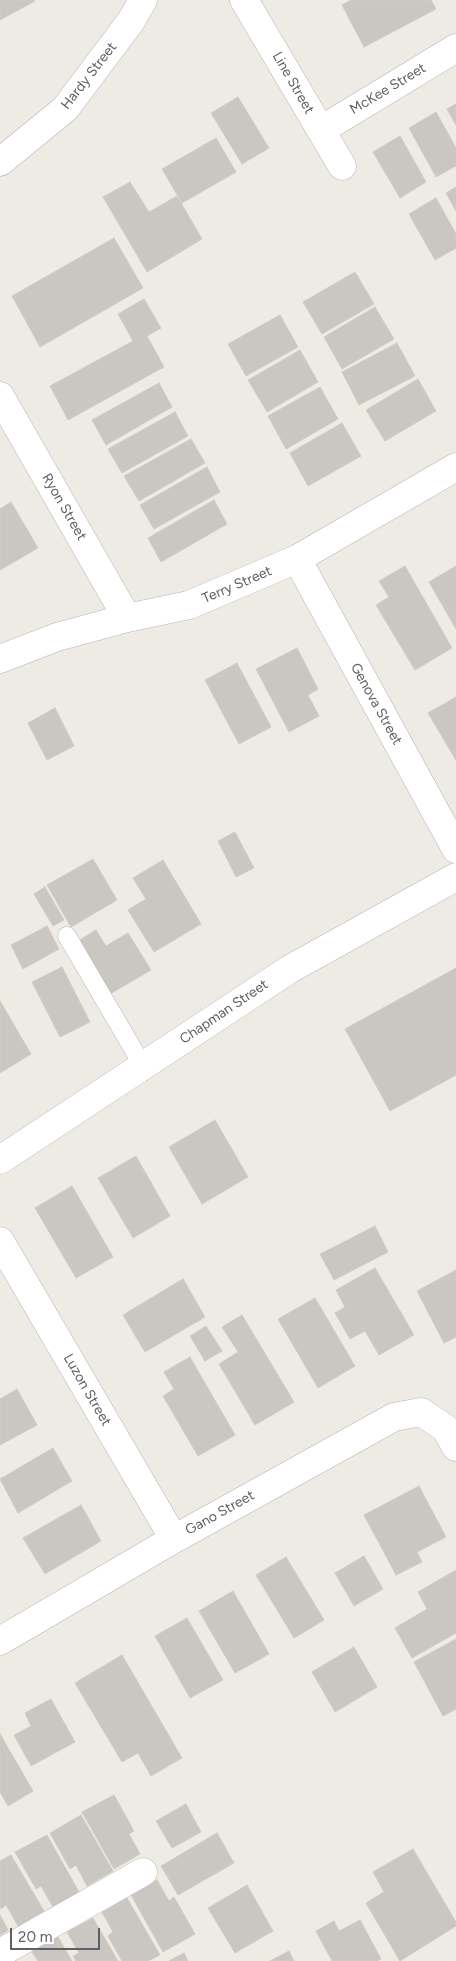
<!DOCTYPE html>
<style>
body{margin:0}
#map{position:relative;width:456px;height:1961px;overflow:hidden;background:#eeebe4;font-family:Figtree,sans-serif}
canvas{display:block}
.scale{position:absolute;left:10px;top:1928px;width:90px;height:22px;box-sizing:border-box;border:2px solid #5c6165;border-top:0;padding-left:6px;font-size:15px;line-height:18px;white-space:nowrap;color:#5c6165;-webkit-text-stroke:4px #fff;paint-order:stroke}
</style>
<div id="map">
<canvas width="456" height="1961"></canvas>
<div class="scale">20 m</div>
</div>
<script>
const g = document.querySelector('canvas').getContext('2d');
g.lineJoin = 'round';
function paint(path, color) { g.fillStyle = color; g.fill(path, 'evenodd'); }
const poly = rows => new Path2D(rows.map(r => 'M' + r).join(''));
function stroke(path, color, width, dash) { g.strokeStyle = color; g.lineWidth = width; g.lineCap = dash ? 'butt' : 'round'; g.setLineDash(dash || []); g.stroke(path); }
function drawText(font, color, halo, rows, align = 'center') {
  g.font = font + ' Figtree,sans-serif'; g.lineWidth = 4; g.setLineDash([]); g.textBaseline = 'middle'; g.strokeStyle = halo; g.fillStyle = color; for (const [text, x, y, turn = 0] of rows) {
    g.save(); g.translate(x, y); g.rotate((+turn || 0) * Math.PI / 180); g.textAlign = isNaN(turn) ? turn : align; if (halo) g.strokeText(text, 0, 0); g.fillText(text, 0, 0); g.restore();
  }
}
const building = poly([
 [0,0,34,0,35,1,0,20,0,0],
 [351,0,431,0,436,9,364,47,342,5,351,0],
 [238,97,269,148,242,164,211,113,238,97],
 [456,104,456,125,447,109,456,104],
 [436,112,456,148,456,166,436,177,409,128,436,112],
 [400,136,426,182,400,198,373,152,400,136],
 [216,138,236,172,182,203,162,169,216,138],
 [130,182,149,212,177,196,202,239,147,272,103,197,130,182],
 [456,187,456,211,446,193,456,187],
 [436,198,456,234,456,248,435,260,409,214,436,198],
 [114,238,143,288,40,347,12,296,114,238],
 [355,272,374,304,322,334,303,302,355,272],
 [144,299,161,328,147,336,164,367,68,420,50,386,133,341,118,314,144,299],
 [375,307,394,339,342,369,324,337,375,307],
 [280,315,298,347,246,376,228,344,280,315],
 [397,343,415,376,359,405,342,372,397,343],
 [300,350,318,382,267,412,248,380,300,350],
 [418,379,436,411,385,441,366,410,418,379],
 [159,383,172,407,106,445,92,420,159,383],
 [320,387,338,419,286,449,268,416,320,387],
 [175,412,188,436,122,473,108,449,175,412],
 [342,423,361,456,308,486,290,453,342,423],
 [191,439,205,463,139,501,124,476,191,439],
 [207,467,220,492,154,529,140,505,207,467],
 [214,500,227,524,161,562,148,538,214,500],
 [11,502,38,548,0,570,0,509,11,502],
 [405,566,452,648,415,670,376,605,389,597,379,581,405,566],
 [456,566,456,629,429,582,456,566],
 [297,648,318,689,308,695,319,716,289,732,256,669,297,648],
 [237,663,271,727,239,744,205,680,237,663],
 [456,697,456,760,428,713,456,697],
 [55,708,74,746,47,760,28,723,55,708],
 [235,832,254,868,236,877,218,841,235,832],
 [93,859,117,900,71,927,47,885,93,859],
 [163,860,201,924,154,952,128,910,146,899,133,878,163,860],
 [45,887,64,920,53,926,34,894,45,887],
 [47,926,59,949,23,969,11,945,47,926],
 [96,930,106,946,128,933,151,970,110,994,78,941,96,930],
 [62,967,90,1022,60,1037,32,982,62,967],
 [456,968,456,1075,390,1111,345,1029,456,968],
 [0,1001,31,1054,0,1073,0,1001],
 [215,1120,248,1177,202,1204,169,1147,215,1120],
 [136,1156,170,1216,133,1238,98,1178,136,1156],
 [72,1186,113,1257,76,1278,35,1208,72,1186],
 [375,1226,388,1252,334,1280,320,1254,375,1226],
 [375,1268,414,1335,379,1355,365,1331,350,1339,335,1313,345,1307,336,1290,375,1268],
 [456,1270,456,1337,444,1343,417,1291,456,1270],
 [183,1279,205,1317,145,1352,123,1315,183,1279],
 [315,1298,355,1366,318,1388,278,1319,315,1298],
 [242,1315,294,1402,255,1425,219,1364,238,1352,222,1327,242,1315],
 [206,1326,222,1351,205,1361,190,1336,206,1326],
 [190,1357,235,1435,198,1456,163,1396,174,1389,164,1372,190,1357],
 [17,1389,37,1425,0,1445,0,1399,17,1389],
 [53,1448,72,1481,18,1513,0,1479,53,1448],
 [419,1486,446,1537,417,1552,422,1562,396,1575,364,1515,419,1486],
 [81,1505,101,1541,45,1574,23,1538,81,1505],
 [364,1556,383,1589,354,1606,335,1573,364,1556],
 [286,1557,324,1620,294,1638,256,1575,286,1557],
 [456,1570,456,1633,412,1658,395,1628,427,1609,418,1592,456,1570],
 [233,1591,269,1654,235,1673,199,1611,233,1591],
 [187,1618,223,1680,190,1698,155,1636,187,1618],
 [456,1639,456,1709,443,1716,414,1662,456,1639],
 [354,1647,377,1687,335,1712,312,1672,354,1647],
 [122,1655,182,1758,151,1776,138,1753,122,1762,75,1683,122,1655],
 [51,1699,75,1742,31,1766,14,1735,31,1726,25,1713,51,1699],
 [0,1734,33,1791,8,1806,0,1792,0,1734],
 [114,1795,134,1831,129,1834,140,1854,114,1869,82,1812,114,1795],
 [186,1804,201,1832,172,1848,156,1821,186,1804],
 [81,1815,113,1871,87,1886,76,1865,70,1869,50,1833,81,1815],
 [217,1833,234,1863,178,1895,161,1866,217,1833],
 [47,1835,79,1892,53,1907,41,1886,36,1889,15,1852,47,1835],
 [413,1849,456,1922,456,1926,400,1961,366,1903,384,1892,373,1872,413,1849],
 [11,1855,44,1911,18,1926,6,1905,1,1909,0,1907,0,1861,11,1855],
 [157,1880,169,1901,174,1897,195,1934,163,1952,131,1895,157,1880],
 [247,1885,273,1931,235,1953,208,1908,247,1885],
 [127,1898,160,1955,148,1961,122,1961,108,1936,113,1932,102,1912,127,1898],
 [0,1915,8,1930,0,1935,0,1915],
 [93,1918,118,1961,76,1961,73,1956,79,1953,67,1932,93,1918],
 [360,1920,381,1959,377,1961,332,1961,316,1931,334,1921,339,1931,360,1920],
 [58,1937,72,1961,38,1961,32,1952,58,1937],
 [289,1951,294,1961,270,1961,289,1951],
 [184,1953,188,1961,169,1961,184,1953]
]);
paint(building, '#cac6c1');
stroke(building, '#d3cbc2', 1);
const lane = poly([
 [67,936,143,1066]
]);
const street = poly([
 [244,0,342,166],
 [321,130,456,48],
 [0,396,127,618],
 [297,559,456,849],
 [0,659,57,637,127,618,189,605,297,559,456,467],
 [0,1160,290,969,456,877],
 [0,1241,174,1539],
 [0,1641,174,1539,394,1417,421,1412,445,1428,456,1447],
 [0,1953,143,1872]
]);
const secondary = poly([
 [0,162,65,109,131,21,143,0]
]);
stroke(lane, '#b2b6b9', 19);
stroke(street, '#b2b6b9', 29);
stroke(secondary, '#b1b5b9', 29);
stroke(lane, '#fff', 18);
stroke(street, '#fff', 28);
stroke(secondary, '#fff', 28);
drawText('14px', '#5c6165', '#fff', [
 ["Hardy Street",89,76,-52],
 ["Line Street",293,83,60],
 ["McKee Street",388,89,-31],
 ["Ryon Street",64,507,60],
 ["Terry Street",237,585,-23],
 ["Genova Street",376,704,61],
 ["Chapman Street",224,1012,-34],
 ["Luzon Street",87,1390,60],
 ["Gano Street",220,1513,-29]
]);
</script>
